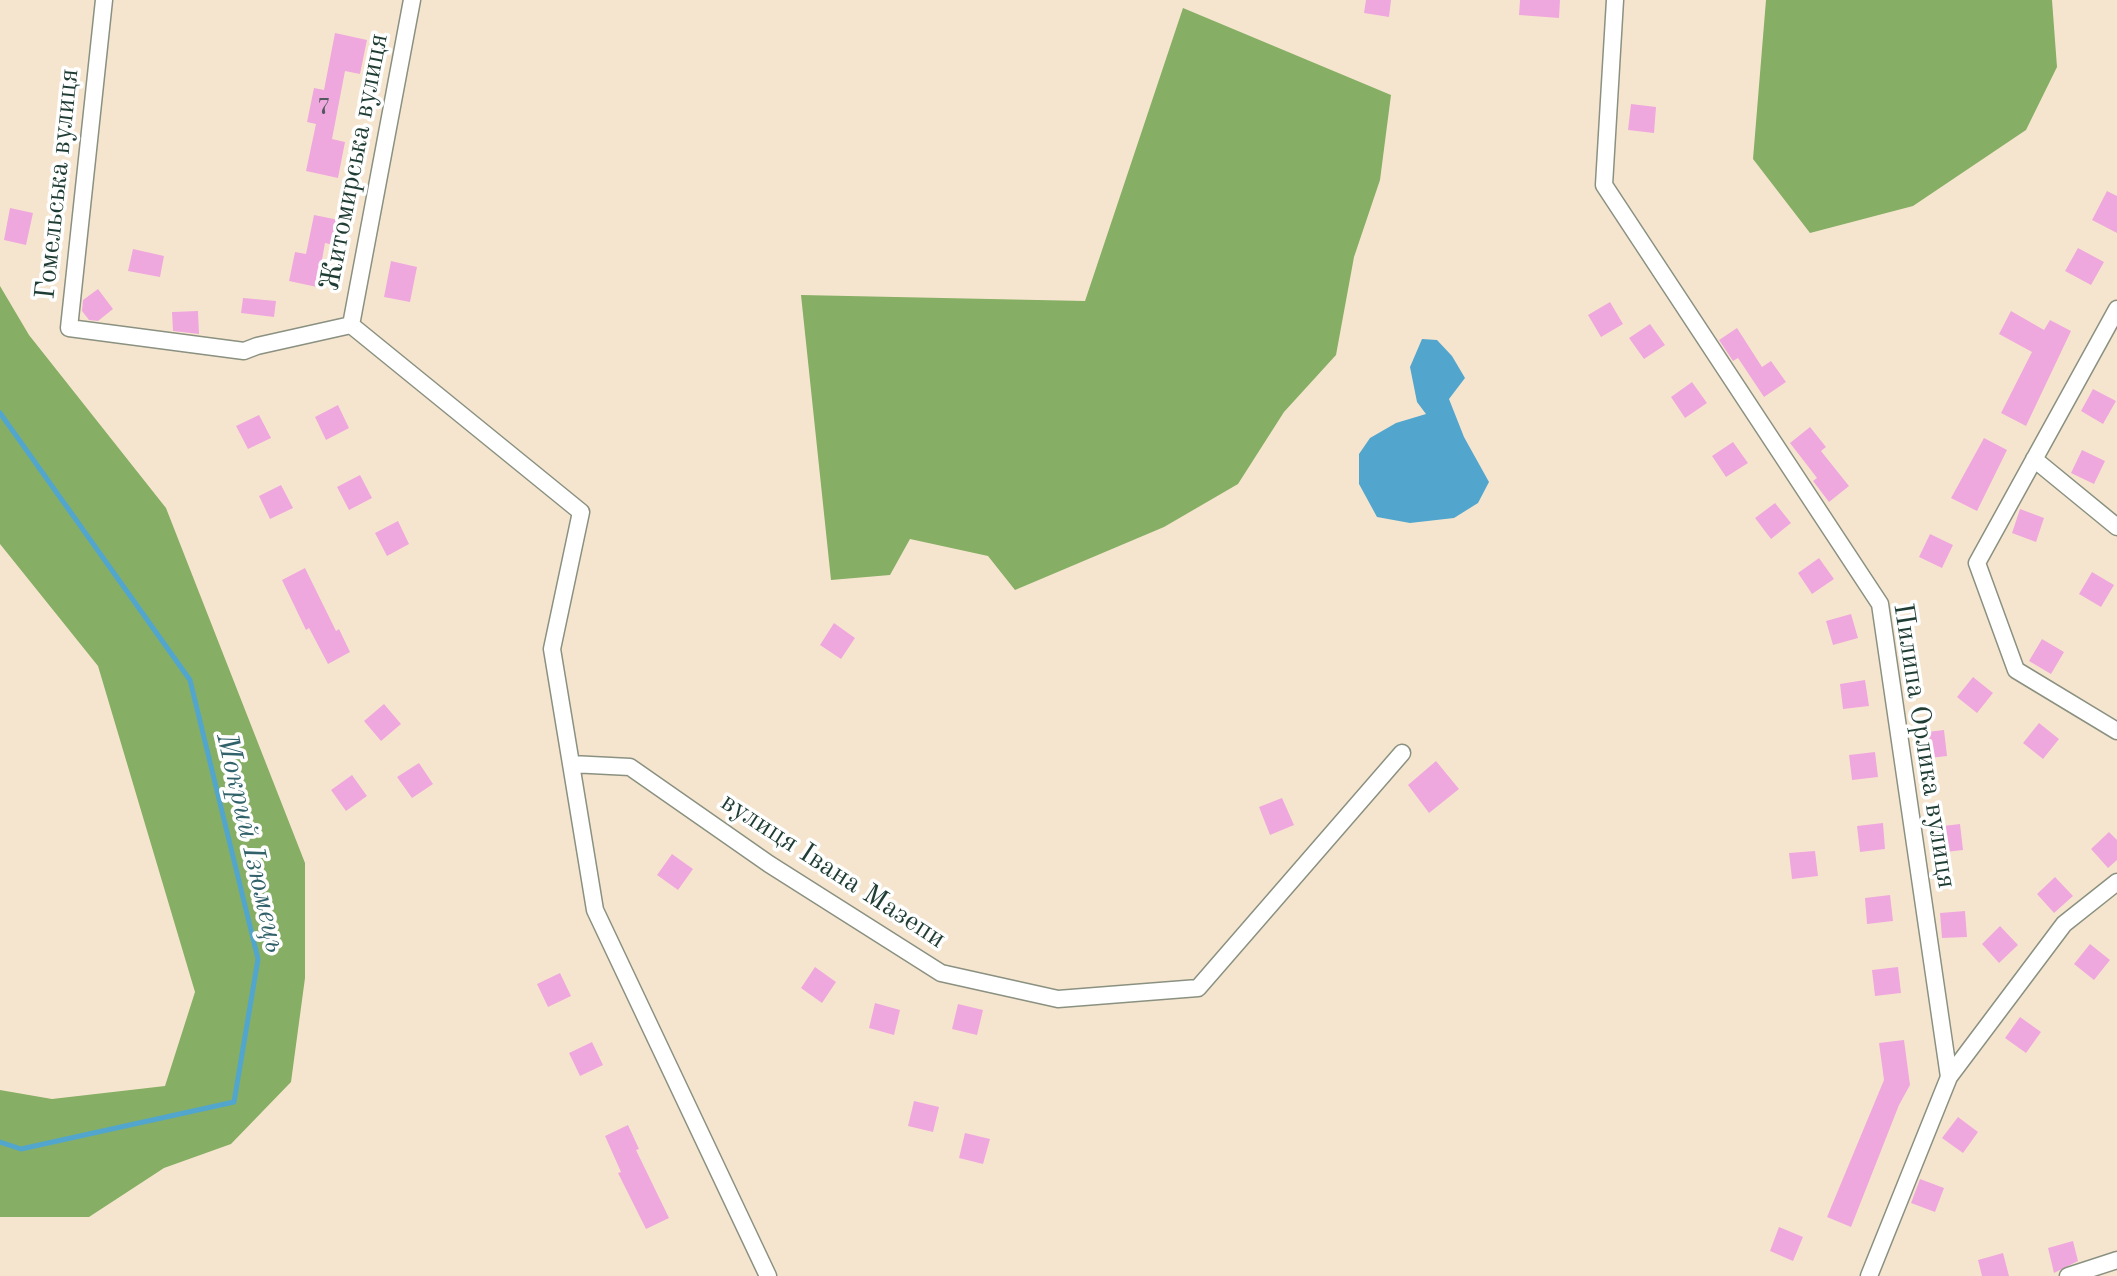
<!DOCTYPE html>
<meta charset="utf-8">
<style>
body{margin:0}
canvas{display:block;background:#f6e5ce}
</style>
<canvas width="2117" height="1276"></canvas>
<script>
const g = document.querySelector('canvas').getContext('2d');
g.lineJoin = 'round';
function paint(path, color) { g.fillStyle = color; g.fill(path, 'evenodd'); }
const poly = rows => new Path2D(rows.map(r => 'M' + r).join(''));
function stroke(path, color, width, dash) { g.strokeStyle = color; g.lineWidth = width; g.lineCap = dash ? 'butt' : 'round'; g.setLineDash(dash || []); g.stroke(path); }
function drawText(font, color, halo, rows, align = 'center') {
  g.font = font + ' "Old Standard TT",serif'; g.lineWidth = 7; g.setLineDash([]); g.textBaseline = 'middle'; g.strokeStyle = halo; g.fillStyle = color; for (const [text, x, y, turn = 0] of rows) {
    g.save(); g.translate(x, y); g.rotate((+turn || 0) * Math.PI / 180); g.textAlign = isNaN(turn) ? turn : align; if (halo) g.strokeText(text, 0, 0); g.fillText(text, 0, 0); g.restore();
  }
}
paint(poly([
 [1766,0,2052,0,2057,67,2026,130,1913,206,1810,233,1753,159],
 [1183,8,1391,95,1380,180,1354,257,1336,355,1284,412,1238,484,1164,527,1015,590,988,556,910,539,890,575,831,580,801,295,1085,301],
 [0,286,29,335,166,508,305,863,305,978,291,1082,231,1144,164,1168,89,1217,0,1217,0,1090,52,1099,165,1086,195,992,98,666,0,544]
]), '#86af65');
paint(poly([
 [1422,339,1437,340,1452,356,1465,378,1449,399,1464,437,1489,482,1478,503,1454,518,1410,523,1377,517,1359,484,1359,454,1370,438,1396,423,1426,414,1417,402,1410,367]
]), '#52a6ce');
stroke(poly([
 [0,413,190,680,258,959,234,1102,21,1149,0,1142]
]), '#52a6ce', 5);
paint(poly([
 [1366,0,1391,0,1389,17,1364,13],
 [1520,0,1560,0,1559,18,1519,15],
 [335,33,367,40,360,74,345,71,332,139,345,142,338,178,306,171,316,124,307,122,314,88,324,90],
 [1631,104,1656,107,1654,133,1628,130],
 [2107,191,2117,196,2117,233,2092,220],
 [10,208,33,213,26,245,4,240],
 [314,215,339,220,334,245,325,243,317,287,289,281,295,252,306,254],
 [2078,248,2104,262,2091,285,2065,271],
 [133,249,164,256,160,277,128,271],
 [391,261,417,267,410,302,384,297],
 [98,289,113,309,98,321,89,320,82,311,83,300],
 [243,298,276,301,274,317,241,313],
 [1610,302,1623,324,1601,337,1588,315],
 [198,311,199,334,173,331,172,312],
 [2011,311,2044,330,2050,320,2071,331,2026,426,2001,413,2032,352,1999,334],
 [1650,324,1665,345,1644,359,1629,338],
 [1737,328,1762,367,1771,361,1786,382,1764,397,1738,358,1733,361,1719,340],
 [1692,382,1707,403,1685,418,1671,397],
 [2093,389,2116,401,2103,424,2081,411],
 [338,405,349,428,326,440,315,417],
 [259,415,271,438,248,449,236,426],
 [1810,427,1826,447,1821,451,1849,486,1829,502,1813,481,1817,478,1790,443],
 [1984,438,2007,450,1977,511,1951,498],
 [1733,442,1748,463,1726,477,1712,456],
 [2082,450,2105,461,2094,484,2071,473],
 [360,475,372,498,349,510,337,487],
 [281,485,293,508,270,519,259,496],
 [1775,503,1791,523,1771,539,1755,518],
 [2020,509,2044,518,2036,542,2012,533],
 [398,521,409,544,387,556,375,533],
 [1930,534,1953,545,1942,568,1919,557],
 [1819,558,1834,579,1812,594,1798,573],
 [305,568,336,631,339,629,350,652,328,664,309,628,306,630,282,580],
 [2092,572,2114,585,2101,607,2079,594],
 [1851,614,1858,638,1833,645,1826,621],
 [834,623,855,638,841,659,820,645],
 [2042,639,2064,652,2051,674,2029,661],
 [1973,677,1993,693,1977,713,1957,697],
 [1865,680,1869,706,1843,709,1840,684],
 [384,704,401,724,381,741,364,721],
 [2039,723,2059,739,2043,759,2023,743],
 [1944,730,1947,756,1921,759,1919,733],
 [1875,752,1878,777,1852,780,1849,755],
 [1436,761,1459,789,1429,813,1408,785],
 [419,763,433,784,412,798,397,777],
 [352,775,367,796,346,811,331,790],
 [1282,798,1294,825,1270,835,1259,807],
 [1883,823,1885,849,1860,852,1857,826],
 [1960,824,1963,850,1937,853,1935,827],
 [2109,832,2117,840,2117,860,2108,868,2091,849],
 [1815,851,1818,876,1792,879,1789,853],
 [672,854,693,869,678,890,657,875],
 [2055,877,2073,896,2054,913,2037,894],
 [1890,895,1893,921,1867,924,1865,898],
 [1965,911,1967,937,1942,938,1940,913],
 [2000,926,2018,945,1999,963,1982,944],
 [2090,944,2110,960,2094,980,2074,964],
 [815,967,836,982,822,1003,801,988],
 [1898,967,1901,993,1875,996,1872,970],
 [560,973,571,996,548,1007,537,984],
 [875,1003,900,1010,894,1035,869,1028],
 [958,1004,983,1010,977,1035,952,1029],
 [2020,1017,2041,1032,2026,1053,2005,1038],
 [1904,1040,1910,1085,1899,1105,1851,1227,1827,1217,1884,1080,1879,1043],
 [592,1042,603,1065,580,1076,569,1053],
 [914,1101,939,1107,933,1132,908,1126],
 [1958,1117,1978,1132,1963,1153,1942,1138],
 [628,1125,639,1149,636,1150,669,1218,646,1229,618,1173,621,1172,605,1136],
 [965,1133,990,1139,983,1164,959,1158],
 [1920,1179,1944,1188,1935,1212,1911,1203],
 [1779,1227,1803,1237,1793,1261,1770,1251],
 [2073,1241,2078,1261,2054,1273,2048,1248],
 [2003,1253,2009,1276,1982,1276,1978,1260]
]), '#efa8de');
const minor = poly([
 [104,0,69,328,244,351,257,346,351,325],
 [412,0,351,325,581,512,552,649,571,764],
 [1615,0,1604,185,1880,604,1949,1077,1869,1276],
 [2117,309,1977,563,2016,670,2117,731],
 [2034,459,2117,527],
 [1949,1077,2064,924,2117,882],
 [768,1276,595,910,571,764,630,767,769,864,941,973,1058,999,1198,988,1402,753],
 [2068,1276,2117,1260]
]);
stroke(minor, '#8a9181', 19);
stroke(minor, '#fff', 16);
drawText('24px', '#53585e', null, [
 ["7",324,108]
]);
drawText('28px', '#1f3d34', '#fff', [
 ["Житомирська вулиця",355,162,-79],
 ["Гомельська вулиця",58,184,-84],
 ["Пилипа Орлика вулиця",1924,746,81],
 ["вулиця Івана Мазепи",833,871,33]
]);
drawText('italic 30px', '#31626a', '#fff', [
 ["Мокрий Ізюмець",250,843,77]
]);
</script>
